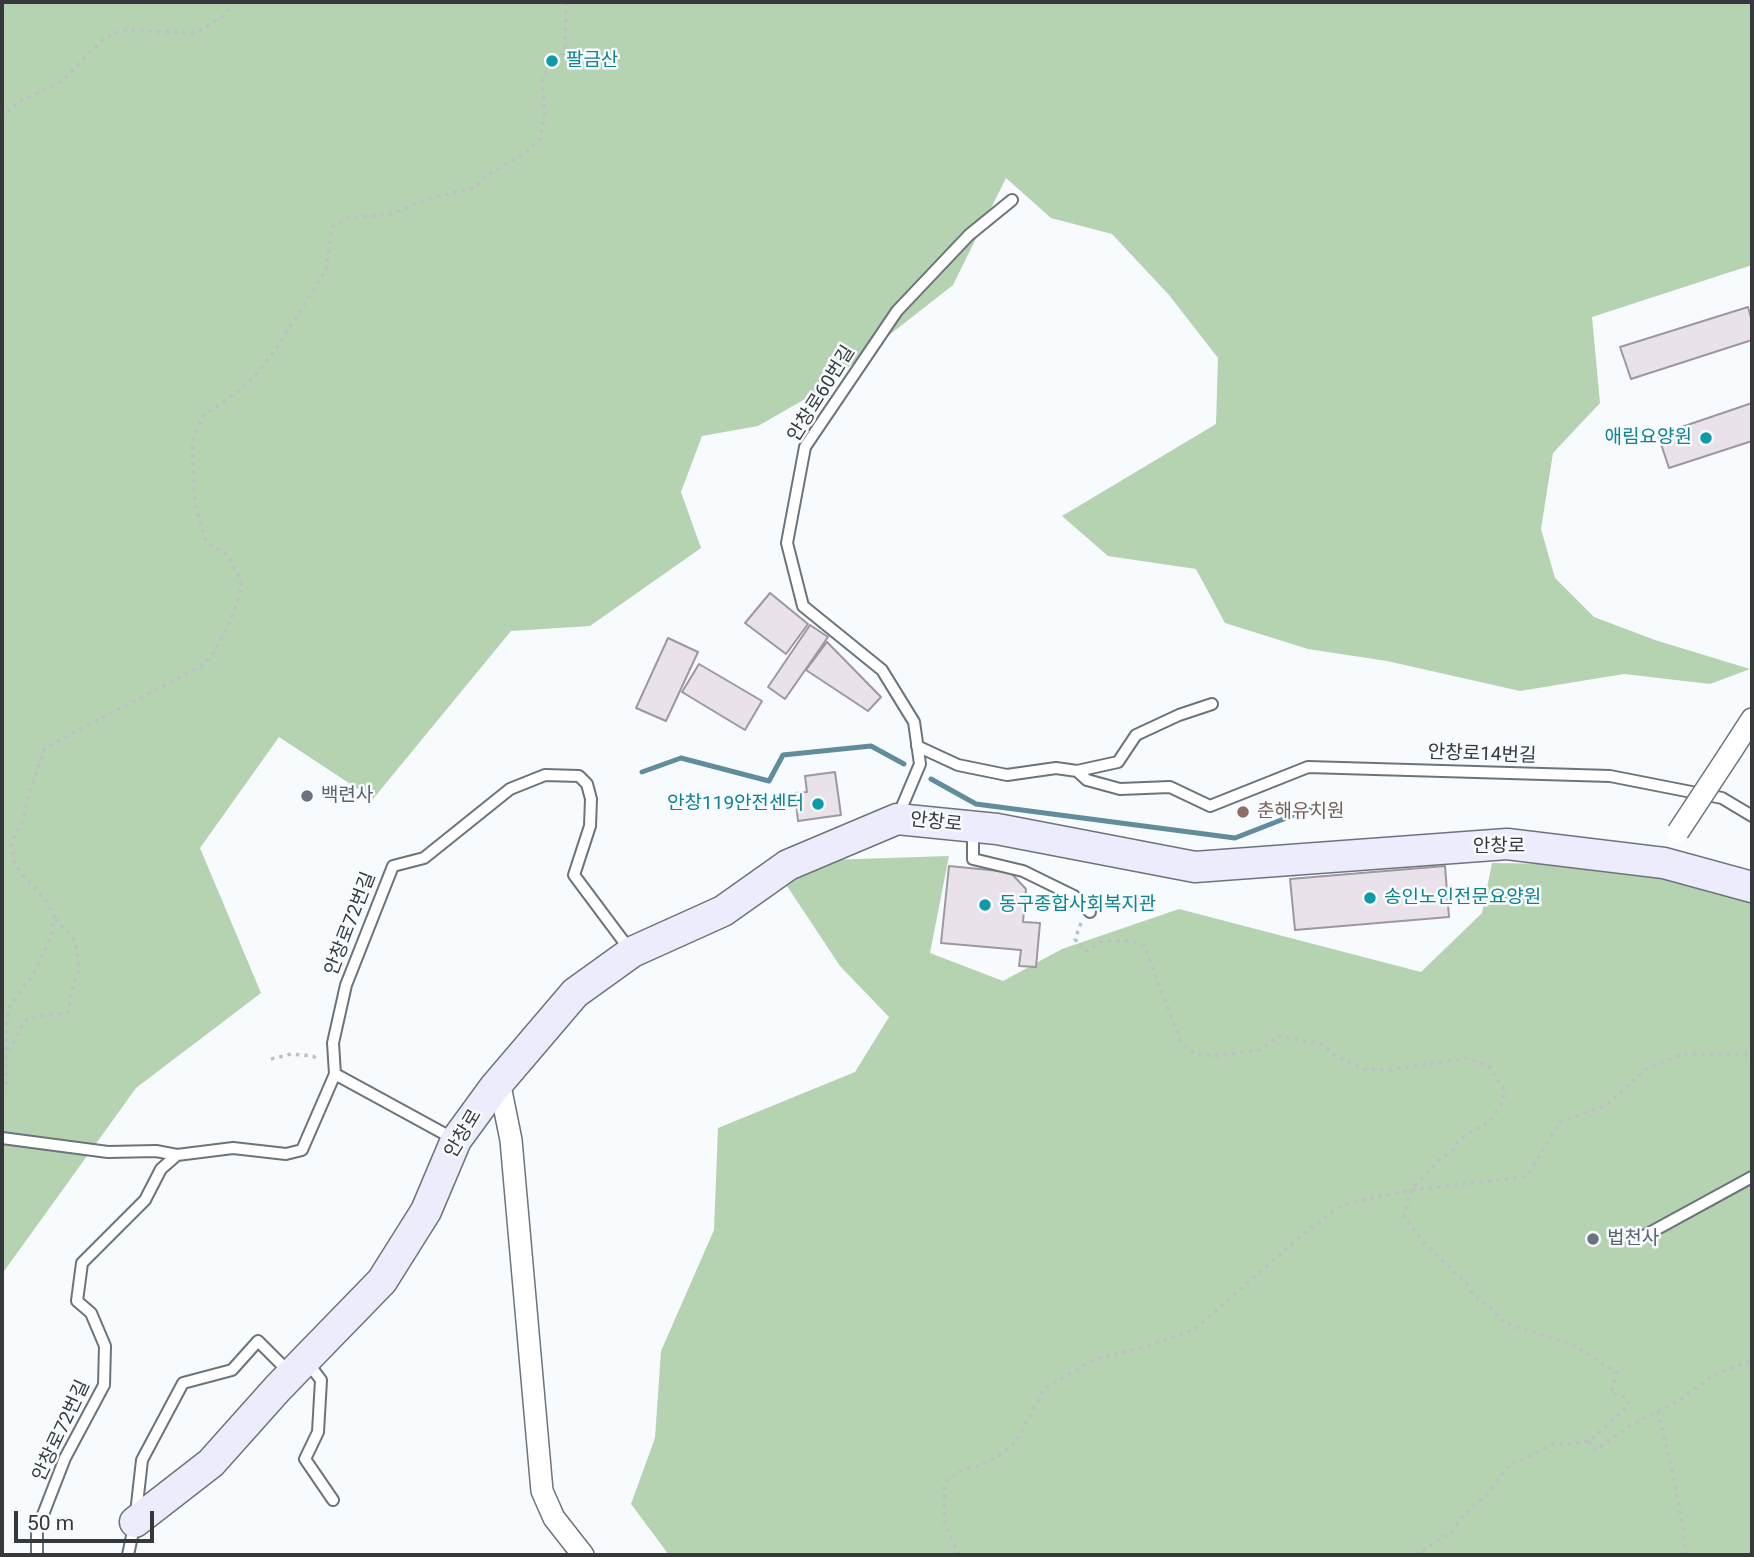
<!DOCTYPE html>
<meta charset="utf-8">
<style>
body{margin:0}
#map{position:relative;width:1754px;height:1557px;overflow:hidden;background:#f7fbfe;font-family:Roboto,sans-serif}
canvas{display:block}
.frame{position:absolute;inset:0;border:4px solid #35393c;pointer-events:none}
.scale{position:absolute;left:14px;top:1511px;width:140px;height:32px;box-sizing:border-box;border:4px solid #35393c;border-top:0;padding-left:9px;font-size:21px;line-height:24px;white-space:nowrap;color:#35393c;-webkit-text-stroke:5px #f7fbfe;paint-order:stroke}
</style>
<div id="map">
<canvas width="1754" height="1557"></canvas>
<div class="frame"></div>
<div class="scale">50 m</div>
</div>
<script>
const g = document.querySelector('canvas').getContext('2d');
g.lineJoin = 'round';
function paint(path, color) { g.fillStyle = color; g.fill(path, 'evenodd'); }
const poly = rows => new Path2D(rows.map(r => 'M' + r).join(''));
function stroke(path, color, width, dash) { g.strokeStyle = color; g.lineWidth = width; g.lineCap = dash ? 'butt' : 'round'; g.setLineDash(dash || []); g.stroke(path); }
function drawText(font, color, halo, rows, align = 'center') {
  g.font = font + ' Roboto,"Noto Sans KR",sans-serif'; g.lineWidth = 5; g.setLineDash([]); g.textBaseline = 'middle'; g.strokeStyle = halo; g.fillStyle = color; for (const [text, x, y, turn = 0] of rows) {
    g.save(); g.translate(x, y); g.rotate((+turn || 0) * Math.PI / 180); g.textAlign = isNaN(turn) ? turn : align; if (halo) g.strokeText(text, 0, 0); g.fillText(text, 0, 0); g.restore();
  }
}
paint(poly([
 [2,2,1752,2,1752,265,1592,317,1600,403,1553,453,1541,529,1555,578,1594,617,1655,640,1750,669,1710,684,1624,674,1520,691,1387,661,1308,649,1225,623,1196,569,1108,556,1062,516,1216,424,1218,358,1169,295,1112,234,1051,218,1006,178,953,285,814,394,758,426,702,436,681,492,701,548,590,626,511,631,373,799,279,737,200,848,261,993,136,1088,2,1274],
 [949,856,930,953,1003,981,1062,949,1179,909,1421,972,1482,913,1492,863,1626,865,1752,903,1752,1555,669,1555,631,1504,655,1438,661,1351,714,1230,718,1128,855,1072,889,1017,840,966,783,880,826,860]
]), '#b5d3b1');
stroke(poly([
 [642,772,681,758,769,781,783,755,871,746,904,764],
 [931,779,976,804,1235,838,1317,806]
]), '#618c9c', 5);
const building = poly([
 [1748,307,1752,321,1752,340,1631,379,1620,347,1748,307],
 [1752,403,1752,441,1669,468,1658,435,1752,403],
 [770,593,808,624,786,654,745,623,770,593],
 [810,625,828,637,785,699,768,687,810,625],
 [668,638,698,652,666,721,636,708,668,638],
 [827,642,881,697,868,711,806,670,827,642],
 [699,664,762,701,745,730,682,692,699,664],
 [835,772,841,815,798,821,795,793,807,792,805,776,835,772],
 [949,866,1010,872,1026,889,1023,922,1040,923,1036,967,1019,966,1021,950,941,943,949,866],
 [1445,866,1449,917,1295,930,1290,879,1445,866]
]);
paint(building, '#e9e2eb');
stroke(building, '#9e979f', 2);
const lane = poly([
 [917,746,958,765,1007,775,1056,768,1077,771,1118,762,1136,735,1179,715,1212,704],
 [1077,771,1087,780,1120,789,1170,787,1210,806,1308,767,1610,776,1722,798,1752,816],
 [898,816,920,764,914,722,882,670,803,606,787,543,805,447,897,311,969,235,1012,200],
 [973,830,973,859,1023,871,1074,896,1090,912],
 [335,1074,333,1043,346,985,393,866,424,858,510,789,545,775,579,776,587,784,591,799,590,826,574,875,630,950],
 [2,1138,108,1152,156,1151,177,1155,233,1148,286,1154,302,1150,335,1074,454,1139],
 [1644,1236,1752,1177],
 [308,1363,321,1380,318,1432,305,1459,333,1500],
 [37,1555,37,1530,65,1458,104,1385,105,1346,91,1313,77,1301,82,1263,145,1200,161,1169,177,1155],
 [128,1555,135,1522,142,1460,183,1383,232,1370,258,1341,291,1374]
]);
const street = poly([
 [1730,753,1752,719],
 [499,1081,511,1140,542,1491,554,1518,583,1555]
]);
const secondary = poly([
 [135,1522,211,1463,278,1388,382,1281,426,1211,456,1140,494,1088,575,993,632,952,723,911,788,865,897,819,997,829,1195,867,1507,844,1664,863,1752,887]
]);
stroke(lane, '#6c747b', 14);
stroke(street, '#6c747b', 24);
stroke(secondary, '#6c747b', 33);
stroke(poly([
 [2,119,16,103,61,82,102,40,122,30,195,33,222,17,229,9,228,2],
 [1081,923,1075,939,1084,952,1104,941,1132,941,1144,946,1181,1042,1194,1053,1214,1056,1260,1050,1278,1036,1323,1044,1334,1055,1364,1069,1390,1070,1466,1058,1489,1066,1504,1090,1503,1102,1490,1121,1460,1139,1454,1149,1439,1160,1411,1190,1404,1216,1423,1242,1467,1284,1475,1296,1491,1308,1504,1323,1574,1345,1617,1373,1611,1393,1627,1398,1629,1405,1591,1440],
 [9,1051,22,1025,29,1018,69,1012,70,996,79,968,75,941,54,917],
 [271,1059,291,1054,313,1056,319,1061],
 [2,1092,6,1084,7,1020,11,1004,36,970,51,936,54,917,47,902,15,865,11,843,24,819,27,799,45,748,203,665,213,653,231,620,241,589,241,581,228,555,206,542,195,504,192,451,194,436,204,414,223,403,255,376,277,347,326,270,332,227,348,218,390,214,435,197,474,188,483,178,526,152,540,139,545,113,542,78,560,59,565,49,566,2],
 [1658,1411,1673,1474,1684,1533,1685,1555],
 [959,1555,945,1525,944,1487,948,1479,963,1469,979,1466,999,1455,1015,1443,1045,1388,1095,1359,1148,1346,1195,1329,1302,1235,1337,1208,1346,1204,1411,1190,1524,1177,1531,1170,1560,1122,1607,1105,1646,1069,1683,1054,1752,1055],
 [1415,1555,1452,1532,1461,1518,1490,1491,1509,1465,1533,1455,1553,1444,1566,1445,1591,1440,1589,1443,1596,1450,1628,1427,1682,1399,1712,1376,1752,1360]
]), '#bcc0c3', 3.5, [3.5, 5]);
stroke(lane, '#fff', 10);
stroke(street, '#fff', 21);
stroke(secondary, '#ececfd', 30);
const streetBridge = poly([
 [1678,832,1730,753]
]);
stroke(streetBridge, '#6c747b', 24, []);
stroke(streetBridge, '#fff', 21);
for (const [x, y, r, color] of [
 [552,61,7,"#0f9aa8"],
 [1706,438,7,"#0f9aa8"],
 [307,796,7,"#6b7280"],
 [818,804,7,"#0f9aa8"],
 [1243,812,7,"#8d6e63"],
 [1370,898,7,"#0f9aa8"],
 [985,905,7,"#0f9aa8"],
 [1593,1239,7,"#6b7280"]
]) { const dot = new Path2D(); dot.arc(x, y, r, 0, 2 * Math.PI); g.fillStyle = color; g.fill(dot); stroke(dot, '#f7fbfe', 2.5); }
drawText('19px', '#0d838f', '#f7fbfe', [
 ["팔금산",566,61],
 ["애림요양원",1692,438,"right"],
 ["안창119안전센터",804,804,"right"],
 ["송인노인전문요양원",1384,898],
 ["동구종합사회복지관",999,905]
], 'left');
drawText('19px', '#35393c', '#f7fbfe', [
 ["안창로60번길",822,394,-58],
 ["안창로14번길",1482,755,2],
 ["안창로",936,823,6],
 ["안창로",1499,847],
 ["안창로72번길",351,924,-69],
 ["안창로",464,1134,-59],
 ["안창로72번길",62,1431,-65]
]);
drawText('19px', '#5b616d', '#f7fbfe', [
 ["백련사",321,796],
 ["법천사",1607,1239]
], 'left');
drawText('19px', '#785e54', '#f7fbfe', [
 ["춘해유치원",1257,812]
], 'left');
</script>
